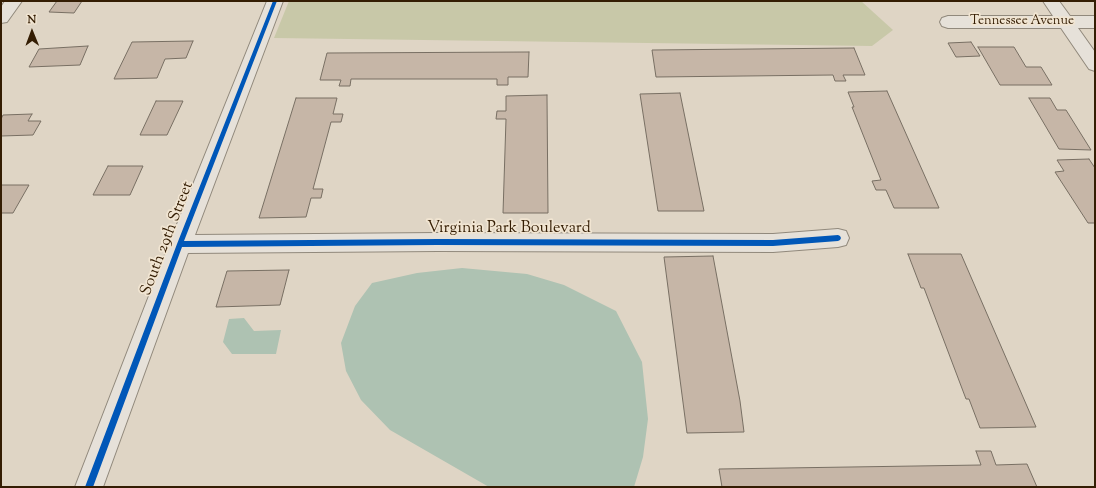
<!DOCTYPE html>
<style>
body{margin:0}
#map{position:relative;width:1096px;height:488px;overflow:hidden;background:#dfd5c5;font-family:"Sorts Mill Goudy",serif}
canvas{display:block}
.frame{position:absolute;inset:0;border:2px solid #341d03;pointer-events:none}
.north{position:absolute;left:12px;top:12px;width:40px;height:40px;-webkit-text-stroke:3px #f1e5d2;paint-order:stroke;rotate:359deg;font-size:11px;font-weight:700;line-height:16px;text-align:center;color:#341d03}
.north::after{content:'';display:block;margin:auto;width:14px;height:18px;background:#341d03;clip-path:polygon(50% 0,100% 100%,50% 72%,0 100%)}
</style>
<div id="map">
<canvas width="1096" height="488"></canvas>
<div class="frame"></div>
<div class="north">N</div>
</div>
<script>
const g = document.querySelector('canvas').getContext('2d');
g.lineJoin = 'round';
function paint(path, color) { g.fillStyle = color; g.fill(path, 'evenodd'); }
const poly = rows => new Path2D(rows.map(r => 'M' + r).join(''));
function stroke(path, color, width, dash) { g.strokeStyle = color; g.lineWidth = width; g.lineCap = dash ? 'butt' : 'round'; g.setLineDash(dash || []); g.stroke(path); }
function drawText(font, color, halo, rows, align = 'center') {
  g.font = font + ' "Sorts Mill Goudy",serif'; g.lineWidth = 3.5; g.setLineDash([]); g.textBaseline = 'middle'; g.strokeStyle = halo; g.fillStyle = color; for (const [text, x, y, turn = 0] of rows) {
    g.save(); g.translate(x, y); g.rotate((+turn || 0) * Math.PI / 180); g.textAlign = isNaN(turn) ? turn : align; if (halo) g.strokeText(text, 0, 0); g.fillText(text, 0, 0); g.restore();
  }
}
paint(poly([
 [289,1,861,1,893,30,872,46,274,38]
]), '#c8c8a8');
paint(poly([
 [462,268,527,274,564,285,616,311,642,362,648,419,643,457,634,487,489,487,390,430,361,400,346,371,341,343,355,306,372,283,417,273],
 [244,318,254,331,281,330,276,354,232,354,223,342,229,319]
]), '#aec2b2');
const building = poly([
 [57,1,82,1,74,13,49,12,57,1],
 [193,41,186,58,165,59,157,78,114,79,132,42,193,41],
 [971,42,980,56,956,57,948,43,971,42],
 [88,46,80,65,29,67,39,49,88,46],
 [978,47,1014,47,1026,67,1041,67,1052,85,1000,85,978,47],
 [854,48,865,75,843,75,846,81,835,81,833,75,656,77,652,50,854,48],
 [529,52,528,77,508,77,508,85,497,85,497,79,351,79,350,86,339,86,341,80,320,80,327,53,529,52],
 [887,91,939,208,894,208,886,190,876,190,872,181,881,180,852,107,854,107,848,92,887,91],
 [680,93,704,211,658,211,640,94,680,93],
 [547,95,548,213,503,213,506,119,496,119,497,111,506,111,506,96,547,95],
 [296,98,337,98,333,114,343,114,341,122,331,122,313,189,323,189,321,198,311,198,306,217,259,218,296,98],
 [1029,98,1050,98,1057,110,1066,110,1091,150,1059,149,1029,98],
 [156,101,183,101,167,135,140,135,156,101],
 [32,114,28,121,41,121,33,135,1,136,1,119,3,115,32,114],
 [1089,159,1095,168,1095,223,1088,223,1055,172,1064,171,1057,160,1089,159],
 [108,166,143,166,130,195,93,195,108,166],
 [1,185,29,185,13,213,1,213,1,185],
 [908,254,961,254,1036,427,980,428,969,399,966,399,924,288,921,288,908,254],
 [713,256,740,401,744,432,687,433,664,257,713,256],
 [289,270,280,305,216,307,227,271,289,270],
 [976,451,991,451,996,465,1027,464,1037,487,722,487,719,469,981,465,976,451]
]);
paint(building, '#c6b6a7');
stroke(building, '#786f63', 1);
const minor = poly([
 [5,1,22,1,7,22,1,23,1,7,5,1],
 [267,1,283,1,195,235,438,233,773,234,838,229,846,231,849,238,846,245,838,247,773,252,438,251,188,253,103,487,75,487,169,244,267,1],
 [1043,1,1059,1,1070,16,1095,16,1095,28,1078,28,1095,52,1095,71,1089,69,1061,28,948,28,942,26,940,22,942,18,948,16,1053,16,1043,1]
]);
stroke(minor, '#91897c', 2);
paint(minor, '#e6e1d9');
paint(poly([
 [273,1,277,1,184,241,438,239,773,240,838,235,840,236,841,238,840,240,838,241,773,246,438,245,182,247,93,487,85,487,177,244,273,1]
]), '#0057b8');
drawText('13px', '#341d03', '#f1e5d2', [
 ["Tennessee Avenue",1022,22]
]);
drawText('16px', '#341d03', '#f1e5d2', [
 ["Virginia Park Boulevard",509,229],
 ["South 29th Street",168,239,-69]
]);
</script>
